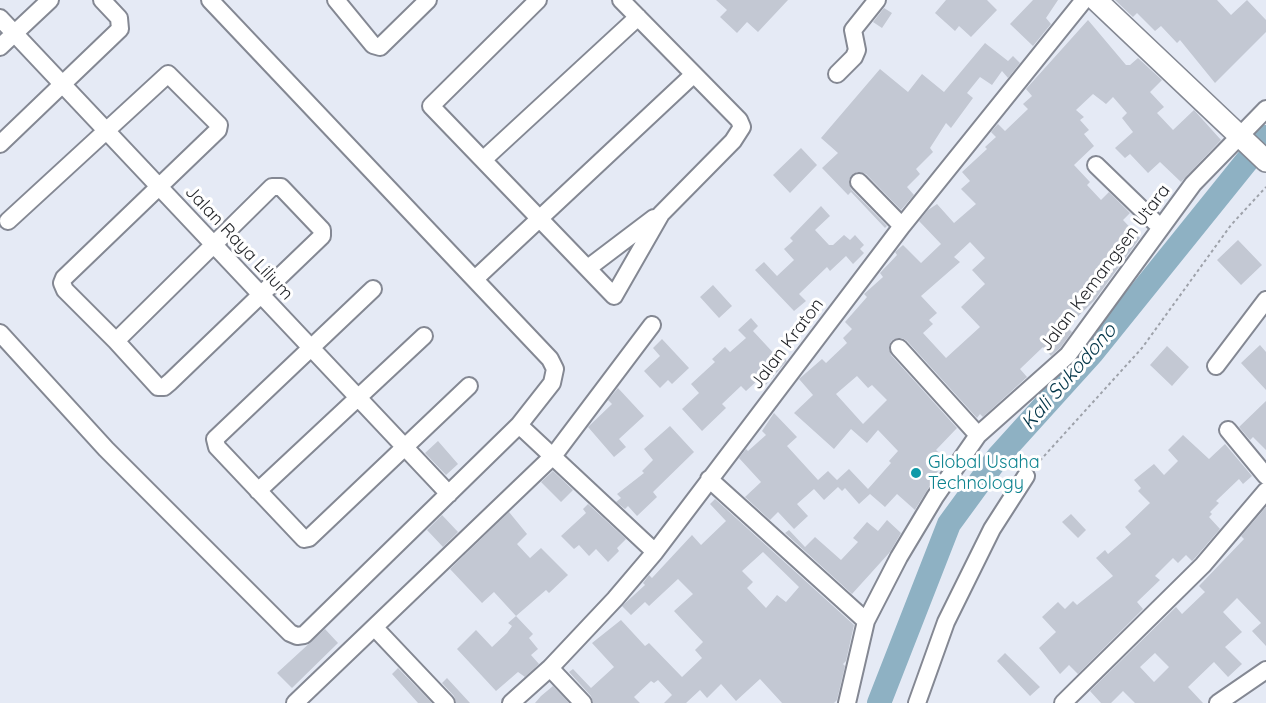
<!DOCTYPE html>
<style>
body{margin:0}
canvas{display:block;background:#e5eaf5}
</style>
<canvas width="1266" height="703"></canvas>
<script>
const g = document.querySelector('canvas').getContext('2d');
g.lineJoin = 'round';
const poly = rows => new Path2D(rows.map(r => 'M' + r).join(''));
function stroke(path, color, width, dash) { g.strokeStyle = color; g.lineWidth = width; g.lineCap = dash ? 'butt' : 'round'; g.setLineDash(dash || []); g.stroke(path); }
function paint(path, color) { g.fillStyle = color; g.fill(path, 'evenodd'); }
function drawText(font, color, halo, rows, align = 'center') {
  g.font = font + ' Quicksand,sans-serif'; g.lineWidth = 6; g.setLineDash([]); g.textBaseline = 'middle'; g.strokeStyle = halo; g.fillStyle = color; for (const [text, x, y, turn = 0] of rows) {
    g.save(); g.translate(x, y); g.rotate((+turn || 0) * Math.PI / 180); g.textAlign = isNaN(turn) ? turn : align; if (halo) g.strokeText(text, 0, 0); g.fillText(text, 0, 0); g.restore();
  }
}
stroke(poly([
 [879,703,949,524,998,457,1092,353,1266,137]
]), '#8eb1c3', 24);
paint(poly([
 [716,0,788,0,758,32,747,22,737,33,720,17,727,10],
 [946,0,987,0,997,10,971,37,959,26,955,31,935,13],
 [1033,0,1058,0,1046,18,1051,24,1033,46,1010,24],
 [1115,0,1217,0,1231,15,1247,0,1266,20,1266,32,1215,83,1180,40,1177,43,1161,26,1155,31,1137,13,1133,17],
 [884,8,892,13,882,28,873,22],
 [1088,20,1126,65,1130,65,1138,58,1162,80,1150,92,1164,107,1157,113,1173,130,1194,110,1221,140,1181,182,1160,162,1148,173,1130,154,1125,158,1115,148,1133,132,1122,118,1127,113,1113,97,1106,104,1093,94,1076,110,1084,117,1080,120,1089,130,1084,134,1094,146,1074,165,1090,182,1087,185,1101,200,1109,192,1130,213,1123,220,1140,238,1094,301,1067,327,1072,332,1060,348,1051,356,1043,347,1020,369,1027,377,983,417,980,414,977,418,907,341,902,338,892,340,889,345,891,355,957,428,936,450,948,460,931,479,933,481,916,508,915,510,897,494,885,507,870,494,859,504,845,488,842,491,838,487,824,500,814,489,797,504,808,516,794,529,778,512,770,520,745,497,761,482,739,458,746,449,748,451,766,435,762,431,774,413,797,437,787,446,818,480,828,471,837,480,849,469,868,489,891,463,889,461,898,451,878,430,867,443,851,429,834,449,794,413,813,395,799,379,822,359,826,363,847,343,843,338,852,329,845,322,867,297,864,294,883,277,880,273,897,255,895,252,903,245,921,263,941,244,919,221,928,210,937,204,954,223,976,204,961,189,970,181,962,172,987,149,985,147,996,137,991,132,996,126,998,124,1005,131,1028,109,1023,104,1032,96,1026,89],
 [970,242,985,258,972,270,985,284,961,307,980,327,946,358,923,333,933,324,929,320,937,313,921,296,960,262,954,257],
 [857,376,868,388,872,385,887,400,863,424,836,394],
 [985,43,1008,61,1013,56,1020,63,1008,78,1002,71,992,85,980,77,967,93,973,98,951,128,946,123,930,148,933,152,916,169,920,174,907,187,914,195,901,210,866,174,857,172,849,179,851,189,887,226,885,228,851,192,848,195,822,168,838,153,821,138,880,69,908,92,922,74,944,92],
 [801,148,817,165,790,193,773,175],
 [821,206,830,216,815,230,829,245,833,245,844,235,850,240,855,235,864,245,860,249,864,253,853,264,846,256,830,271,827,267,799,294,806,301,794,311,755,270,764,262,777,276,794,260,784,249,793,241,790,238],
 [1238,240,1262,265,1241,285,1217,260],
 [713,285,732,306,719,318,700,297],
 [751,318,758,326,753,331,779,359,782,356,787,361,763,388,757,381,746,391,741,386,722,404,726,408,702,431,682,409,699,393,691,384,715,362,712,359,725,347,730,352,746,338,738,330],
 [662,339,689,368,672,384,668,380,660,388,644,371,660,356,653,348],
 [1260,345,1266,352,1266,390,1241,363],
 [1167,346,1189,367,1172,386,1150,365],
 [618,388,644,416,619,439,626,447,614,457,588,427,612,404,608,400],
 [1266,401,1266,450,1253,437,1250,440,1239,427],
 [670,426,694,452,653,492,657,497,637,516,628,506,625,509,616,502,621,498,617,494,644,473,642,471,653,460,644,449],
 [1183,435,1209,459,1225,444,1252,476,1243,484,1239,479,1216,501,1219,503,1210,512,1212,514,1209,517,1220,529,1195,558,1192,561,1186,555,1178,563,1173,558,1155,576,1160,580,1137,602,1143,609,1078,674,1069,665,1060,674,1039,648,1056,632,1042,617,1058,602,1065,609,1073,601,1077,605,1113,576,1096,558,1105,550,1108,554,1131,534,1125,527,1150,503,1138,491,1141,488,1134,480,1154,464,1164,475,1178,461,1168,450],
 [438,441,458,464,446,475,425,453],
 [553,471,573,490,561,502,541,482],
 [715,499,854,625,846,661,843,664,845,666,837,700,834,703,782,703,760,679,736,701,721,684,707,698,700,690,686,703,664,703,672,695,658,680,654,683,651,681,634,697,640,703,593,703,591,696,569,672,573,669,591,688,614,667,592,643,621,620,645,646,649,643,682,677,702,658,695,650,703,642,674,611,693,594,678,579,649,606,645,602,631,615,622,606,645,585,643,583,649,575,652,578,692,535,701,545,726,521,710,504],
 [763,552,799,587,786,602,777,595,766,608,747,588,753,582,742,571],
 [588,504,626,539,617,548,619,551,608,562,596,549,589,556,579,545,574,549,561,536,586,513,583,509],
 [1266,507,1266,646,1252,631,1261,623,1237,598,1223,612,1242,632,1225,647,1242,664,1228,677,1214,662,1188,687,1203,703,1135,703,1123,691,1111,703,1101,703,1090,691,1176,607,1182,614,1205,592,1199,586,1244,539,1241,536],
 [1155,653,1169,667,1154,682,1140,667],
 [509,512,527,534,517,544,530,558,541,548,568,575,549,593,546,590,516,616,494,592,482,603,450,569],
 [1071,514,1086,530,1078,538,1062,522],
 [442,515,458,532,443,547,427,530],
 [887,520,901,533,890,552,852,594,785,533,789,530,805,547,815,537,841,560,858,542,853,538,867,522,878,531],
 [516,616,533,634,529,638,538,649,531,655,539,664,525,677,518,672,496,691,457,649,476,630,492,647,507,633,512,626,508,623],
 [325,629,338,643,292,688,277,673],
 [1005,653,1040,687,1030,696,997,661],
 [398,668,432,703,418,703,392,674],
 [447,678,470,703,456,703,454,696,442,683],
 [553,686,569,703,535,703,541,696]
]), '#c3c8d3');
const minor = poly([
 [336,0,373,45,380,47,428,0],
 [538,0,431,106,614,296,661,214,733,141,742,127,739,120,621,0],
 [0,18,449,494],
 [0,47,50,0],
 [837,74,854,57,857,50,853,30,877,0],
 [0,144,120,29,119,18,102,0],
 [484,159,638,17],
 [1096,165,1160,227],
 [859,182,902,226],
 [272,187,281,187,322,230,322,236,170,382,164,387,158,387,116,341,272,187],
 [8,221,168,74,219,125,218,130,64,278,62,283,65,290,116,341],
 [588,268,654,218],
 [475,279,693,75],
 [373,289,215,439,217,447,304,539,309,538,469,386],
 [0,333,106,449,290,633,297,636,304,635,519,425,552,383,555,369,550,359,210,0],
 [899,348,978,435],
 [1216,366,1266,300],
 [519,425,655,552],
 [1228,430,1266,476],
 [709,479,866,621],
 [258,491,424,336],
 [375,628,446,703],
 [550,668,583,703],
 [295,703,554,455,652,325],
 [511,703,550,668,615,599,655,552,902,226,1084,0],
 [847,703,866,621,899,557,935,497,978,435,1068,355,1193,184,1266,109],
 [917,703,946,622,992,529,1026,476],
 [1063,703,1203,565,1266,491],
 [1218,703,1266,670]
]);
const major = poly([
 [1096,0,1266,161]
]);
stroke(minor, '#848893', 20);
stroke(major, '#848893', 24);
stroke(poly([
 [1036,465,1142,348,1231,225,1266,187]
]), '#9ea2aa', 2, [3, 3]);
stroke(minor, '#fff', 16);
stroke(major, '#fff', 21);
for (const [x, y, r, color] of [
 [916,473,6,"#0f9aa8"]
]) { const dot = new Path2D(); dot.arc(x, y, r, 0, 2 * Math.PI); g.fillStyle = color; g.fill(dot); stroke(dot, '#fff', 2); }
drawText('18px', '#25272b', '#fff', [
 ["Jalan Raya Lilium",239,243,47],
 ["Jalan Kemangsen Utara",1105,268,-53],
 ["Jalan Kraton",787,344,-53]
]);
drawText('18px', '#0d838f', '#fff', [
 ["Global Usaha",928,463],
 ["Technology",928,484]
], 'left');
drawText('italic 20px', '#003447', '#fff', [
 ["Kali Sukodono",1069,377,-49]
]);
</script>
